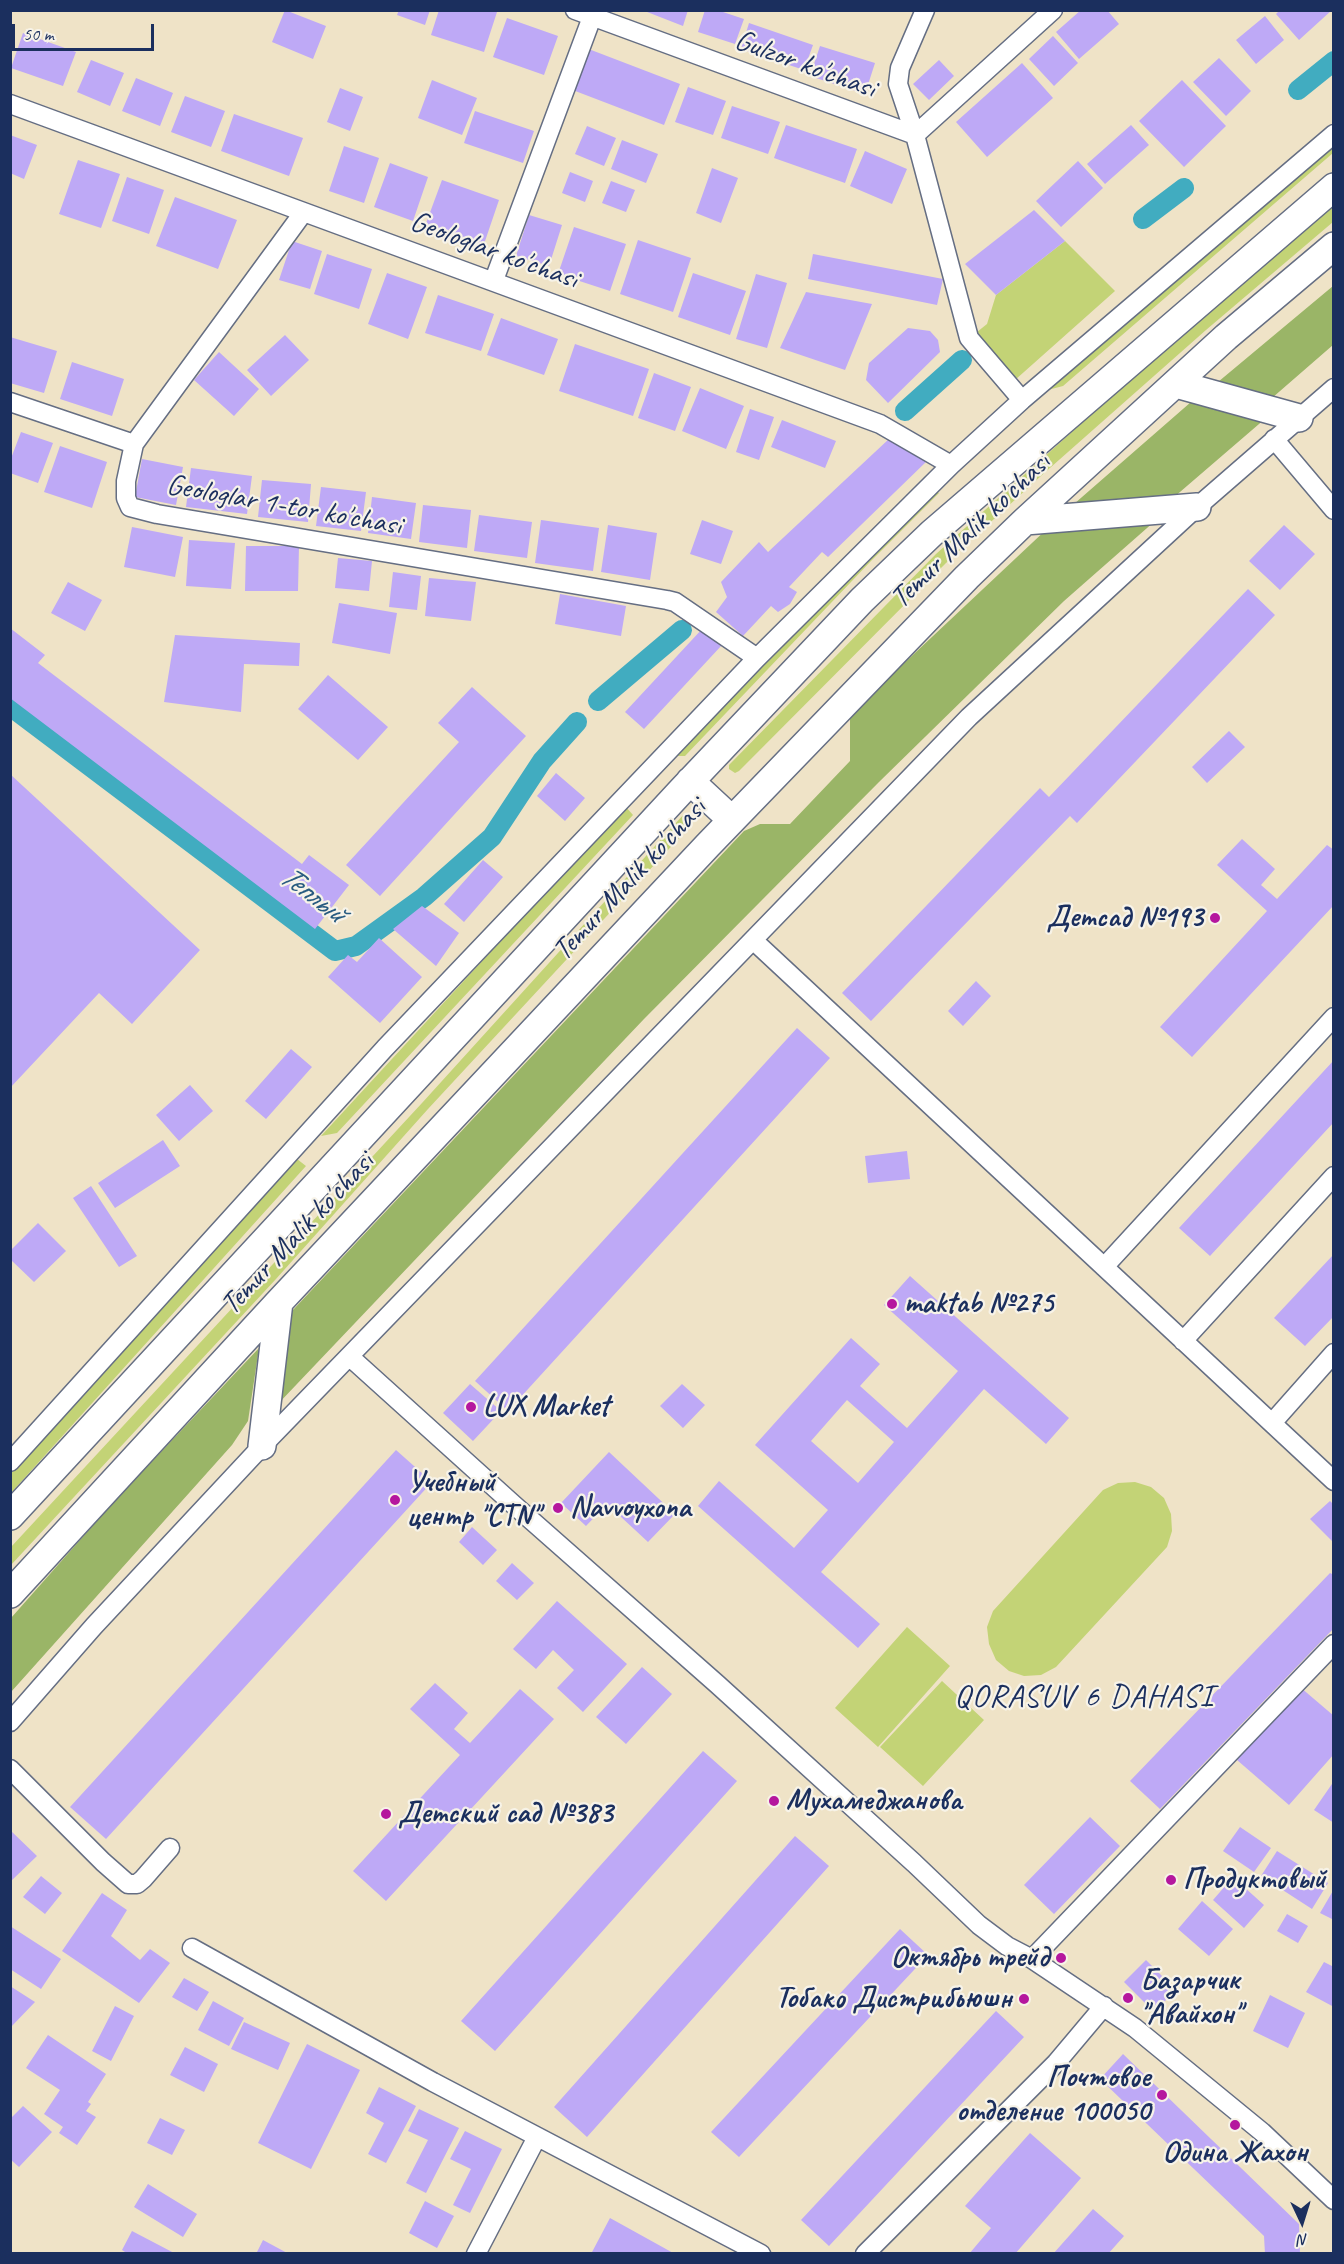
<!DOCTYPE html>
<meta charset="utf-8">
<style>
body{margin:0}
#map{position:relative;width:1344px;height:2264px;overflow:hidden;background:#efe3c7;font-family:Caveat,sans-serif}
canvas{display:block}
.frame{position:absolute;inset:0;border:12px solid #1b2f5e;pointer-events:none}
.north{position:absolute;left:1272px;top:2192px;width:60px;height:60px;-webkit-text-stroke:4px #f7f3e8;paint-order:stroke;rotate:176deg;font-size:16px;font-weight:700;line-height:24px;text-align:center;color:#1b2f5e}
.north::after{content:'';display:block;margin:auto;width:21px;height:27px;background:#1b2f5e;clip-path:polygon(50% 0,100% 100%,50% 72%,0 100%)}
.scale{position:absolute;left:12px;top:24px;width:142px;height:27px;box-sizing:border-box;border:3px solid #1b2f5e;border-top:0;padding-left:8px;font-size:18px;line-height:21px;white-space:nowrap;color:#1b2f5e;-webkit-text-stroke:4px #f7f3e8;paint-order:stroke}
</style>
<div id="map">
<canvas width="1344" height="2264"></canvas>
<div class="frame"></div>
<div class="north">N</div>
<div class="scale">50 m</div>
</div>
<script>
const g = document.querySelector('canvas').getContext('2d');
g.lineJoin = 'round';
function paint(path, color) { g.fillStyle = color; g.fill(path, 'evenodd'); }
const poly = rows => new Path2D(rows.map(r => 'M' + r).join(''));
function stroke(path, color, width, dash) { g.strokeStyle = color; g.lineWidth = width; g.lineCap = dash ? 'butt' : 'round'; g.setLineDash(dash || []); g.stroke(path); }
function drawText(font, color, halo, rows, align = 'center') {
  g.font = font + ' Caveat,sans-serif'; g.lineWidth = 4.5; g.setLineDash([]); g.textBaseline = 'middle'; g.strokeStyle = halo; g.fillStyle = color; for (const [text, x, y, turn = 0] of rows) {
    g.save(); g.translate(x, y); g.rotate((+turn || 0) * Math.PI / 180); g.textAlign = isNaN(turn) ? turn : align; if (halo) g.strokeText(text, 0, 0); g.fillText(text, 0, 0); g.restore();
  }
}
paint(poly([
 [1333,140,1333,153,1063,386,1040,392],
 [1333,203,1333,222,1206,330,1042,475,946,563,739,771,735,773,729,769,729,765,936,554,1201,316],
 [1065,241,1115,291,1015,380,977,332,987,324,996,295],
 [935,490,939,493,871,561,685,756,675,756],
 [625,806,633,815,337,1133,321,1136],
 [688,813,694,818,693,823,428,1109,276,1279,11,1565,11,1547,422,1103,684,814],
 [297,1159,306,1166,11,1493,10,1474,108,1368,212,1248],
 [1135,1482,1151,1487,1164,1498,1171,1514,1172,1531,1167,1547,1056,1667,1041,1675,1024,1676,1009,1671,996,1660,989,1644,987,1627,993,1611,1103,1490,1118,1483],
 [907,1627,950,1666,878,1747,835,1708],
 [942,1681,984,1720,923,1786,880,1747]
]), '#c3d376');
paint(poly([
 [1333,286,1333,345,1272,398,1218,382],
 [1191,402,1266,418,1173,498,1074,504],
 [1155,521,1064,601,879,782,644,1019,277,1405,292,1311,744,831,760,824,790,824,850,761,850,714,1049,527],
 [259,1348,248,1421,232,1445,11,1692,11,1618,111,1505]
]), '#9ab567');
stroke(poly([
 [1298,90,1334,61],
 [1143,219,1184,188],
 [905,411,962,360],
 [598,701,682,630],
 [10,706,335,951,356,946,424,897,492,837,542,761,577,722]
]), '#41acc0', 20);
paint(poly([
 [285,10,326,26,313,59,272,42],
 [399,10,430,10,425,25,397,15],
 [439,10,497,12,484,52,431,35],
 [642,10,688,10,683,26],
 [705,10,717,10,744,19,735,44,698,32],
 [1081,10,1107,10,1119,24,1079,59,1056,32],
 [1280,10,1332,10,1299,40,1276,14],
 [1265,16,1284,40,1256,64,1236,40],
 [507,18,558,36,544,75,493,57],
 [749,23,813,45,804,70,741,49],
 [23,33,76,52,63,86,11,68],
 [1053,36,1078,63,1054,86,1029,59],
 [820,46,875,63,865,94,810,76],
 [586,48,680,84,664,125,570,89],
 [1219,58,1251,91,1226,116,1193,82],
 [91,60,124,73,110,106,77,92],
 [939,60,954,76,929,100,913,84],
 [1022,63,1053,98,987,157,956,122],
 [136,78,173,93,160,126,122,111],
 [432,80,477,98,462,135,418,118],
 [1182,80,1226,126,1184,167,1139,121],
 [688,87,726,101,713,135,675,122],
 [340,88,363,97,350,131,327,122],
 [185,96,225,111,211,147,171,132],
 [732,106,780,122,768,154,721,138],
 [475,111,534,131,523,163,464,143],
 [234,114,303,138,289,176,221,151],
 [786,125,857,149,845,183,774,158],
 [1131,125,1149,145,1105,184,1087,164],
 [587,126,616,138,604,166,575,154],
 [10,135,37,145,24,179,10,173],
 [622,140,658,154,646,183,611,169],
 [344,146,379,158,364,203,329,191],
 [865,151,907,169,892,204,850,186],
 [78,160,120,174,101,228,59,214],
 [1078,161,1103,188,1061,227,1036,201],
 [390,163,428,177,413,221,374,207],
 [712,168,738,178,721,223,696,213],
 [570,172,593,181,585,202,562,193],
 [127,177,164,190,149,234,112,221],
 [442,180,499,200,483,247,425,226],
 [611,181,635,190,626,212,602,203],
 [175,197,237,220,218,269,156,246],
 [1034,210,1065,241,996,295,965,264],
 [529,215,562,225,549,266,516,256],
 [574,227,626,244,610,291,558,274],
 [638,240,691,258,673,312,620,294],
 [292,241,322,251,310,289,279,280],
 [327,254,372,269,359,309,314,294],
 [813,254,943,279,937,305,808,279],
 [387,273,427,287,408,339,368,324],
 [693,273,746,291,730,335,678,317],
 [756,274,787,283,767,348,736,339],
 [806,292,872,304,845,370,780,348],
 [438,295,494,314,481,351,425,333],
 [501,318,558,339,544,375,487,355],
 [908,328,930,331,938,340,940,352,888,403,866,380,869,363],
 [285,335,309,360,271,396,247,370],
 [10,337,57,351,44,393,10,383],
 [575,344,649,369,633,416,559,391],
 [219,352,259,389,234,416,194,380],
 [72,362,124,379,112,416,60,399],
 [654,373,691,387,675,431,638,418],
 [700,388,744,406,726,449,682,431],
 [750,409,774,417,759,460,736,452],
 [782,420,836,441,825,468,771,447],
 [21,432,53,443,38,483,10,473,10,461],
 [890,438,928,460,828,557,822,552,789,587,797,592,790,604,778,612,771,606,743,636,716,612,727,597,721,582,759,542,768,552],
 [60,446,107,462,92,508,44,492],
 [142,459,183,467,176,505,135,497],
 [191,468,252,476,247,514,186,507],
 [262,480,311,484,308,522,258,517],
 [321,487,366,492,361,531,316,526],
 [372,497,416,503,411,539,368,533],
 [423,505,471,510,467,548,419,542],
 [479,515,532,522,527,558,474,551],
 [541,520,599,528,593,571,535,563],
 [702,520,733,531,721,564,690,554],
 [608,525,657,533,650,580,601,572],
 [1284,525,1315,554,1280,590,1249,561],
 [132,527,183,537,175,577,124,567],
 [189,540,235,543,231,589,186,586],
 [246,546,299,546,298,591,245,591],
 [338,558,372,561,369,591,335,588],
 [393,572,421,576,417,610,389,607],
 [429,578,476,582,471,621,425,616],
 [68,582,102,600,85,631,51,613],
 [1248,589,1275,615,1077,823,1070,816,871,1021,842,993,1040,788,1049,797],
 [560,594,626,606,621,636,555,624],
 [339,603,397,613,390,654,332,643],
 [10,628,45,655,38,663,302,864,309,855,349,885,315,929,10,698],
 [703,628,722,645,644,729,625,712],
 [175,635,300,643,299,666,244,664,241,712,164,702],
 [328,675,388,727,358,760,298,709],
 [472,687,526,736,380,896,346,865,459,742,438,723],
 [1229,731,1245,747,1207,783,1192,767],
 [556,773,585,798,565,821,537,796],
 [10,774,200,950,132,1024,99,993,10,1088],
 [1242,839,1275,869,1261,885,1277,899,1327,845,1334,850,1334,905,1192,1057,1160,1027,1267,911,1217,865],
 [483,860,503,877,464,922,444,904],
 [422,906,459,933,436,966,393,929],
 [379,938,422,977,380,1023,328,977,348,955,357,962],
 [976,981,991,996,963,1026,948,1011],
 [797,1028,830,1058,508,1411,475,1381],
 [291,1049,312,1067,266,1119,245,1101],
 [1334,1060,1334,1122,1210,1256,1179,1228],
 [190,1085,213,1111,179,1141,156,1115],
 [163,1140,180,1166,115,1208,98,1183],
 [907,1151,910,1179,868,1183,865,1156],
 [91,1186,137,1256,119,1267,73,1198],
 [38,1223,66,1251,34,1282,10,1259,10,1251],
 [1334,1254,1334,1316,1305,1346,1274,1318],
 [910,1276,1069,1418,1046,1444,984,1389,821,1572,880,1624,858,1648,698,1506,719,1481,794,1548,828,1510,755,1445,851,1338,880,1364,860,1386,907,1428,958,1371,884,1305],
 [847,1400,894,1442,858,1483,811,1441],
 [470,1384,501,1411,473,1441,443,1413],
 [682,1384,705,1405,683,1428,660,1406],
 [396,1450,432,1482,106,1839,70,1807],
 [609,1452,675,1514,648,1542,607,1504,586,1526,561,1503],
 [1330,1501,1334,1505,1334,1543,1310,1519],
 [472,1527,497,1550,483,1565,459,1542],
 [512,1563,534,1583,517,1600,496,1581],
 [1330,1573,1334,1575,1334,1628,1160,1809,1130,1781],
 [557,1601,627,1664,583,1712,557,1688,574,1670,553,1650,536,1669,513,1649],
 [642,1667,672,1694,626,1744,596,1717],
 [435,1683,468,1713,454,1729,470,1743,520,1689,554,1719,386,1901,353,1871,460,1755,410,1709],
 [1300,1687,1334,1716,1334,1754,1289,1805,1237,1760],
 [703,1751,737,1781,495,2051,461,2021],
 [1334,1781,1334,1823,1314,1810],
 [1090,1817,1120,1846,1054,1914,1024,1885],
 [1240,1827,1271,1848,1254,1872,1223,1851],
 [10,1830,37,1856,10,1882],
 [795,1836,829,1866,587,2137,554,2107],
 [1277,1851,1328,1883,1312,1909,1261,1876],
 [41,1876,62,1893,45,1914,23,1897],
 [1233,1877,1264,1905,1244,1928,1213,1900],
 [1334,1889,1334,1920,1320,1913],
 [102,1893,127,1910,111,1936,140,1960,150,1949,170,1963,139,2003,62,1951],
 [1202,1901,1233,1929,1209,1956,1178,1929],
 [1287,1914,1308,1926,1298,1943,1277,1931],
 [10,1926,61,1959,41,1989,10,1969],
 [900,1929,928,1955,739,2157,711,2132],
 [1146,1960,1176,1990,1154,2012,1124,1982],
 [1324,1962,1334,1967,1334,2007,1306,1992],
 [184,1978,209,1992,197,2011,172,1997],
 [10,1986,35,2002,10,2028],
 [1270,1995,1305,2013,1288,2048,1253,2031],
 [213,2001,244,2018,229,2046,198,2030],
 [115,2006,134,2016,111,2061,92,2051],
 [996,2011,1024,2037,829,2246,801,2220],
 [244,2022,290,2043,278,2070,231,2049],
 [48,2035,106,2074,88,2102,91,2104,86,2111,96,2117,77,2145,59,2133,63,2127,44,2114,60,2090,26,2068],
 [307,2044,360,2070,311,2169,258,2143],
 [185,2047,218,2064,204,2092,170,2075],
 [1123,2054,1299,2224,1300,2254,1265,2254,1264,2236,1100,2079],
 [379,2087,416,2106,386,2163,368,2154,384,2123,366,2113],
 [23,2106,52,2132,19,2167,10,2159,10,2119],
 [419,2109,459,2128,426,2193,406,2183,428,2140,408,2131],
 [160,2118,185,2130,172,2155,147,2143],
 [465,2131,502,2149,470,2213,453,2205,471,2169,450,2159],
 [1030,2133,1081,2178,1015,2254,969,2254,991,2228,965,2206],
 [148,2184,197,2214,183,2237,134,2207],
 [425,2201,454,2216,437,2248,409,2233],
 [1093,2209,1124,2236,1108,2254,1053,2254],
 [610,2218,675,2254,591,2254],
 [132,2231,176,2254,128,2254,122,2250],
 [263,2240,289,2254,256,2254]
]), '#bea9f6');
const minor = poly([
 [575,10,915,135,969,338,1022,400],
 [925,10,900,68,898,84,915,135,1053,10],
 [10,104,880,424,951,465],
 [303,213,134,444,126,481,126,498,130,507,157,514,667,600,675,602,757,658],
 [494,280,592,17],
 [10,402,134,444],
 [1274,439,1334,510],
 [753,940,1334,1481],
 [1104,1267,1334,1017],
 [1183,1341,1334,1176],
 [350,1357,514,1505,717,1684,914,1863,979,1925,1007,1946,1032,1959,1135,2028,1262,2132,1334,2200],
 [1272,1423,1334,1353],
 [10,1462,385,1048,757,658,951,465,1022,400,1334,134],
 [10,1722,94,1626,262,1446,969,717,1197,507,1334,388],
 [10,1769,103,1862,128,1884,137,1884,143,1879,170,1848],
 [192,1948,433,2082,761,2254],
 [1032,1959,1334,1644],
 [476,2254,537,2137],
 [865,2254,1056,2063,1104,2006]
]);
const highway = poly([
 [1176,384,1299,418],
 [1025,521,1197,507],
 [690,781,732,820],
 [262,1446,279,1302],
 [10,1516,682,790,862,600,932,533,1334,187],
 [10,1594,279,1302,708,845,967,577,1025,521,1226,337,1334,246]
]);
stroke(minor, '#656e83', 21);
stroke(highway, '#656e83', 30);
stroke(minor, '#fff', 18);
stroke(highway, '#fff', 27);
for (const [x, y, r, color] of [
 [1215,918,6,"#b5179e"],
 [892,1304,6,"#b5179e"],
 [471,1407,6,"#b5179e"],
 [395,1500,6,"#b5179e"],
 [558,1508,6,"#b5179e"],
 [774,1801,6,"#b5179e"],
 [386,1814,6,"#b5179e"],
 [1171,1880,6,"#b5179e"],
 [1061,1958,6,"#b5179e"],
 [1128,1998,6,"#b5179e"],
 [1024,1999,6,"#b5179e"],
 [1162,2095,6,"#b5179e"],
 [1235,2125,6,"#b5179e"]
]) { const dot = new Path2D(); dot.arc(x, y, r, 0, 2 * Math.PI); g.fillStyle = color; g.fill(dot); stroke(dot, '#f7f3e8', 2); }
drawText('30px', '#1b2f5e', '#f7f3e8', [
 ["Gulzor ko'chasi",805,65,20],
 ["Geologlar ko'chasi",494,251,20],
 ["Geologlar 1-tor ko'chasi",284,506,10],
 ["Temur Malik ko'chasi",971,531,-44],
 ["Temur Malik ko'chasi",630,880,-47],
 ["Temur Malik ko'chasi",298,1234,-47]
]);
drawText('bold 30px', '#1b2f5e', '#f7f3e8', [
 ["Детсад №193",1203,918,"right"],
 ["maktab №275",904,1304],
 ["LUX Market",483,1407],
 ["Учебный",407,1483],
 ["центр \"CTN\"",407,1517],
 ["Navvoyxona",570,1508],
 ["Мухамеджанова",786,1801],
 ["Детский сад №383",398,1814],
 ["Продуктовый",1183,1880],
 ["Октябрь трейд",1049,1958,"right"],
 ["Базарчик",1140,1981],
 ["\"Авайхон\"",1140,2015],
 ["Тобако Дистрибьюшн",1012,1999,"right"],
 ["Почтовое",1150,2078,"right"],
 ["отделение 100050",1150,2112,"right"],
 ["Одина Жахон",1235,2153,"center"]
], 'left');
drawText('italic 32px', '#285b80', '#f7f3e8', [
 ["Теплый",312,895,37]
]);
g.letterSpacing = '1.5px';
drawText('32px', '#1b2f5e', '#f7f3e8', [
 ["QORASUV 6 DAHASI",1084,1698]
]);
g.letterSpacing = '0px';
</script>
